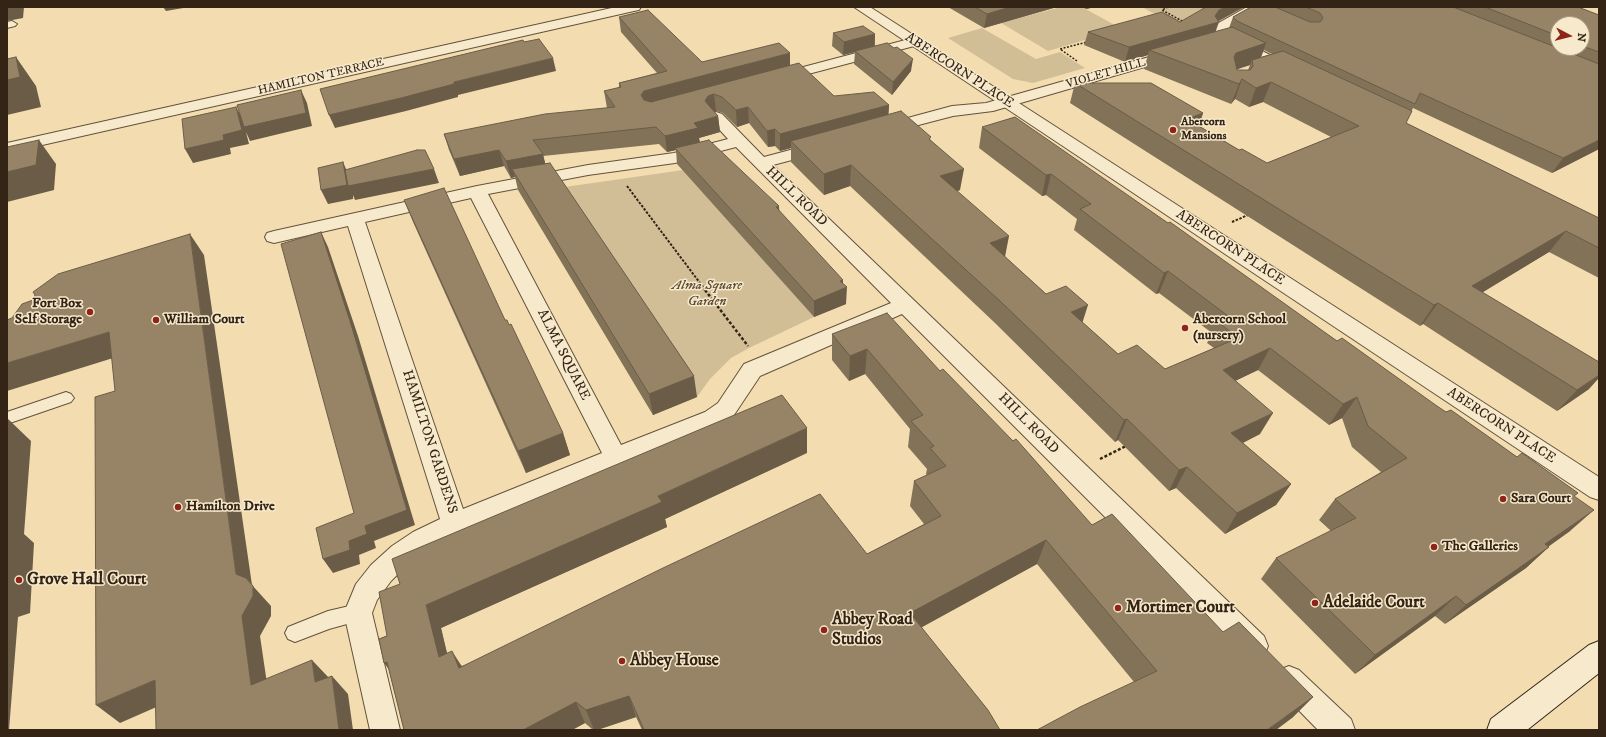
<!DOCTYPE html>
<style>
body{margin:0}
#map{position:relative;width:1606px;height:737px;overflow:hidden;background:#f3ddb0;font-family:"IM FELL DW Pica",serif}
canvas{display:block}
.frame{position:absolute;inset:0;border:8px solid #332416;pointer-events:none}
.north{position:absolute;left:1550px;top:16px;width:40px;height:40px;box-sizing:border-box;background:#f7e9cc;border:1px solid #a99a83;border-radius:50%;rotate:97deg;font-size:11px;font-weight:700;line-height:16px;text-align:center;color:#332416}
.north::after{content:'';display:block;margin:auto;width:14px;height:18px;background:#8f2418;clip-path:polygon(50% 0,100% 100%,50% 72%,0 100%)}
</style>
<div id="map">
<canvas width="1606" height="737"></canvas>
<div class="frame"></div>
<div class="north">N</div>
</div>
<script>
const g = document.querySelector('canvas').getContext('2d');
g.lineJoin = 'round';
function paint(path, color) { g.fillStyle = color; g.fill(path, 'evenodd'); }
const poly = rows => new Path2D(rows.map(r => 'M' + r).join(''));
function stroke(path, color, width, dash) { g.strokeStyle = color; g.lineWidth = width; g.lineCap = dash ? 'butt' : 'round'; g.setLineDash(dash || []); g.stroke(path); }
function drawText(font, color, halo, rows, align = 'center') {
  g.font = font + ' "IM FELL DW Pica",serif'; g.lineWidth = 3; g.setLineDash([]); g.textBaseline = 'middle'; g.strokeStyle = halo; g.fillStyle = color; for (const [text, x, y, turn = 0] of rows) {
    g.save(); g.translate(x, y); g.rotate((+turn || 0) * Math.PI / 180); g.textAlign = isNaN(turn) ? turn : align; if (halo) g.strokeText(text, 0, 0); g.fillText(text, 0, 0); g.restore();
  }
}
paint(poly([
 [1061,7,1082,7,1122,29,1048,51,1001,23],
 [1142,7,1249,7,1220,24,1194,36],
 [982,28,1036,59,1060,52,1085,68,1033,83,1013,79,948,38],
 [683,170,814,317,749,348,731,358,710,379,697,397,558,188]
]), '#d2be96');
const service = poly([
 [12,21,17,24,15,26,7,28,7,22,12,21],
 [66,392,71,394,74,398,71,402,7,424,7,412,66,392],
 [358,604,365,607,368,613,365,619,329,629,295,642,288,639,285,633,288,627,328,611,358,604]
]);
const minor = poly([
 [616,7,641,7,639,10,634,11,7,153,7,143,616,7],
 [1247,7,1263,7,1265,9,1263,12,1257,13,1227,30,1227,32,1231,36,1295,67,1297,70,1295,73,1285,73,1221,42,1215,36,1213,33,1215,25,1247,7],
 [913,38,918,39,920,42,918,45,778,82,773,81,771,78,773,75,913,38],
 [1174,50,1179,51,1181,54,1179,57,993,111,953,116,884,134,878,132,876,129,878,126,952,106,986,103,1174,50],
 [716,112,722,114,764,157,820,142,826,143,828,147,826,151,773,165,1264,636,1268,646,1264,656,1254,660,1244,656,902,314,760,376,734,415,721,424,464,532,431,548,410,562,391,581,377,600,372,613,400,730,370,730,344,613,356,584,371,565,392,546,413,532,440,519,348,226,274,243,267,241,265,237,267,233,274,231,477,186,588,165,674,153,728,139,708,117,710,114,716,112],
 [736,147,891,303,744,364,718,403,705,412,621,445,488,194,588,175,675,163,736,147],
 [471,198,602,453,463,509,365,222,471,198],
 [1289,666,1299,670,1351,719,1355,730,1318,730,1279,690,1274,680,1279,670,1289,666]
]);
const tertiary = poly([
 [854,7,870,7,1599,477,1599,500,1590,497,854,7]
]);
const secondary = poly([
 [1599,641,1599,673,1527,730,1487,730,1491,719,1589,645,1599,641]
]);
stroke(service, '#63523c', 2);
stroke(minor, '#63523c', 2);
stroke(tertiary, '#63523c', 2);
stroke(secondary, '#332416', 2);
stroke(poly([
 [1168,7,1162,10,1184,22],
 [1077,61,1060,49,1087,42]
]), '#332416', 1.5, [2, 1.5]);
stroke(poly([
 [627,186,706,291],
 [1232,222,1248,215]
]), '#332416', 2, [2.5, 1.5]);
stroke(poly([
 [705,290,748,346],
 [1100,459,1126,446]
]), '#332416', 2.5, [3, 2]);
paint(service, '#f7e9cc');
paint(minor, '#f7e9cc');
paint(tertiary, '#f7e9cc');
paint(secondary, '#f7e9cc');
paint(poly([
 [948,7,1057,7,984,28],
 [1082,7,1095,7,1086,9],
 [1244,7,1218,21,1215,32,1229,28,1233,17,1251,7,1578,7,1599,15,1599,149,1552,173,1413,108,1406,123,1599,218,1599,278,1549,252,1482,292,1589,389,1557,411,1423,324,1420,326,1070,103,1075,83,1203,113,1199,126,1239,150,1267,163,1331,137,1263,102,1249,107,1235,99,1231,104,1144,69,1148,55,1125,62,1084,45,1088,32,1180,22],
 [1558,24,1582,24,1582,48,1558,48],
 [1264,50,1272,54,1261,57],
 [1250,65,1248,70,1237,70,1237,69],
 [619,17,702,62,790,65,834,96,889,105,888,115,931,140,960,190,957,191,1005,257,1046,294,1083,323,1118,354,1165,369,1214,348,1207,343,1212,333,1159,293,1156,294,1074,230,1077,219,1046,195,1042,196,979,148,982,127,1168,223,1337,341,1446,412,1517,457,1574,496,1570,531,1548,547,1526,568,1445,624,1435,616,1355,674,1261,579,1276,558,1331,531,1319,520,1335,499,1381,472,1352,447,1342,418,1329,425,1258,370,1235,381,1260,434,1243,443,1291,484,1276,505,1225,534,1176,488,1169,491,1118,440,1115,442,995,323,850,186,824,195,791,162,791,148,780,151,775,146,768,147,749,123,737,127,723,113,716,111,714,111,718,116,720,132,699,138,700,142,780,212,843,284,846,304,814,317,677,164,676,150,667,152,659,144,543,156,545,163,697,397,653,415,518,190,515,177,511,178,504,166,460,176,449,150,444,134,607,108,604,91,619,88,619,83,657,73,621,32],
 [833,33,875,34,875,46,911,71,892,95,854,64,855,52,843,55,832,46],
 [404,200,505,320,563,433,570,455,526,473,413,222],
 [832,334,940,371,1092,525,1223,632,1313,697,1292,718,1134,682,1037,564,921,627,1000,730,642,730,636,717,597,730,593,730,585,723,572,730,404,730,389,670,379,639,807,453,665,519,667,527,441,628,447,653,462,666,867,554,924,524,910,506,914,481,927,475,926,474,927,469,908,447,910,429,865,374,849,381,832,360]
]), '#827258');
paint(poly([
 [7,7,24,7,23,18,7,21],
 [163,7,189,7,166,11],
 [1010,7,1057,7,984,28,987,14],
 [1086,7,1095,7,1086,9],
 [1225,7,1244,7,1215,23,1219,22,1214,36,1149,50,1148,55,1125,62,1129,47,1215,16,1219,10],
 [875,34,874,47,855,51,855,52,843,55,844,42],
 [1266,43,1259,62,1252,60,1250,65,1229,72,1234,57,1236,53],
 [790,53,790,69,644,111,641,95,644,91],
 [16,57,36,86,41,107,7,115,7,80],
 [553,58,556,71,458,95,458,97,406,111,335,128,329,115,454,82],
 [913,59,911,71,892,95,893,82],
 [1242,79,1235,99,1231,104,1239,84],
 [1271,82,1263,102,1249,107,1256,88],
 [301,90,307,103,312,126,250,141,246,132,249,144,230,148,231,154,193,163,185,149,223,135,236,107,243,120],
 [714,94,716,111,710,113,705,101,708,96],
 [889,105,888,122,791,141,791,148,780,151,780,134],
 [748,107,749,123,737,127,736,110],
 [1203,113,1196,133,1187,119],
 [718,116,720,132,699,138,700,145,675,148,676,150,667,152,665,136,694,123],
 [775,129,775,146,768,147,767,131],
 [39,140,56,164,54,190,7,202,7,172],
 [1599,140,1599,149,1552,173,1563,158],
 [499,150,504,166,460,176,454,159],
 [543,154,547,171,512,169,515,177,511,178,506,161],
 [343,162,349,176,434,169,439,183,355,200,353,195,353,199,328,204,321,190],
 [851,165,850,186,824,195,824,174],
 [964,169,960,190,938,197,940,176],
 [1051,174,1046,195,1042,196,1046,175],
 [779,206,780,222,776,207],
 [1566,231,1549,252,1457,308,1472,286],
 [321,232,328,247,358,336,415,525,374,541,376,548,359,555,360,564,333,573,323,559,349,541,365,526],
 [190,234,204,255,252,585,271,606,271,616,260,636,270,704,251,685],
 [1009,236,1005,257,990,243],
 [1168,271,1159,293,1156,294,1164,273],
 [843,280,843,289,847,287,846,304,814,317,814,301,840,281],
 [1438,303,1423,324,1420,326,1434,305],
 [1088,305,1081,327,1071,312],
 [109,332,126,354,7,391,7,363],
 [1270,348,1258,370,1212,392,1223,370],
 [867,349,865,374,849,381,850,356],
 [1599,375,1599,378,1589,389,1557,411,1577,390],
 [694,376,697,397,653,415,649,394],
 [1357,397,1342,418,1329,425,1343,404],
 [1273,413,1260,434,1220,454,1231,433],
 [7,418,31,441,24,534,34,543,30,613,18,617,9,730,7,730],
 [1127,419,1118,440,1115,442,1124,420],
 [807,428,807,453,665,519,667,527,441,628,453,679,439,657,426,605,658,496],
 [563,433,570,455,526,473,518,451],
 [1187,467,1176,488,1169,491,1179,470],
 [1291,484,1276,505,1225,534,1237,513],
 [1594,510,1570,531,1522,565,1545,544],
 [1046,540,1037,564,906,636,910,613],
 [1549,547,1526,568,1445,624,1466,605],
 [1456,596,1435,616,1355,674,1375,655],
 [452,651,466,673,459,668],
 [312,660,329,678,315,682],
 [387,662,401,685,384,663],
 [332,676,348,694,353,730,339,730],
 [155,680,177,698,120,723,96,705],
 [629,696,636,717,597,730,594,730,586,710],
 [1313,697,1292,718,1276,730,1267,730],
 [576,702,585,723,572,730,523,730]
]), '#6a5c47');
const building = poly([
 [975,7,1010,7,987,14,975,7],
 [1206,7,1225,7,1219,10,1215,16,1219,22,1129,47,1088,32,1162,12,1180,22,1206,7],
 [1251,7,1275,7,1310,22,1320,22,1323,18,1320,13,1306,7,1453,7,1599,64,1599,140,1563,158,1420,93,1415,104,1237,21,1233,17,1251,7],
 [1485,7,1578,7,1599,15,1599,52,1582,46,1582,24,1558,24,1558,36,1485,7],
 [648,10,702,62,779,43,790,53,644,91,641,95,644,100,651,102,799,63,834,96,874,92,889,105,780,134,775,129,767,131,748,107,736,110,722,97,714,94,708,96,705,101,718,116,694,123,698,128,665,136,656,127,533,140,543,154,506,161,499,150,454,159,444,134,545,114,615,107,604,91,621,87,619,83,667,71,619,17,648,10],
 [863,26,875,34,844,42,833,33,863,26],
 [1232,27,1266,43,1236,53,1234,57,1237,70,1250,70,1253,66,1252,60,1283,51,1412,111,1406,123,1599,218,1599,248,1566,231,1472,286,1599,362,1599,375,1577,390,1438,303,1434,305,1075,83,1151,83,1203,113,1187,119,1239,150,1242,149,1267,163,1359,126,1271,82,1256,88,1242,79,1239,84,1149,50,1232,27],
 [539,39,553,58,454,82,454,84,401,98,329,115,320,89,523,40,524,42,539,39],
 [887,43,894,48,897,47,913,59,893,82,855,51,887,43],
 [16,57,20,77,7,80,7,59,16,57],
 [301,90,306,113,244,127,237,105,301,90],
 [236,107,242,130,223,135,224,140,185,149,182,119,236,107],
 [901,111,931,137,929,139,964,169,940,176,1009,236,990,243,1046,294,1066,286,1088,305,1071,312,1118,354,1137,345,1165,369,1238,338,1217,321,1228,316,1168,271,1164,273,1080,209,1091,204,1051,174,1046,175,982,127,1015,117,1168,223,1170,222,1337,341,1342,338,1437,406,1446,412,1451,410,1517,457,1522,453,1578,493,1574,496,1594,510,1545,544,1549,547,1466,605,1456,596,1375,655,1276,558,1356,518,1335,499,1407,458,1368,426,1357,397,1343,404,1270,348,1223,370,1273,413,1231,433,1291,484,1237,513,1187,467,1179,470,1127,419,1124,420,1000,301,851,165,824,174,791,141,901,111],
 [39,140,36,165,7,172,7,147,39,140],
 [709,140,779,206,776,207,843,280,840,281,847,287,814,301,675,148,709,140],
 [417,150,425,150,434,169,348,186,345,170,417,150],
 [343,162,347,185,321,190,318,168,343,162],
 [550,163,694,376,649,394,512,169,550,163],
 [444,188,505,320,507,320,509,325,511,324,563,433,518,451,404,200,444,188],
 [321,232,350,321,407,510,365,526,367,534,349,541,350,550,323,559,316,528,354,513,281,244,321,232],
 [190,234,236,574,246,578,253,586,253,596,242,616,251,685,312,660,315,682,332,676,339,730,156,730,155,680,96,705,95,397,115,391,109,332,7,363,7,320,12,318,22,304,33,300,35,295,33,292,58,274,190,234],
 [887,313,940,371,943,369,1013,441,1016,439,1092,525,1112,514,1223,632,1239,622,1313,697,1267,730,1037,730,1080,707,1157,671,1046,540,910,613,988,710,1000,730,644,730,629,696,586,710,576,702,523,730,404,730,387,662,384,663,379,639,387,636,379,592,400,584,392,559,782,395,807,428,658,496,662,502,426,605,439,657,452,651,459,668,663,568,820,494,867,554,941,516,914,481,946,466,930,448,934,446,911,421,923,415,867,349,850,356,832,334,887,313]
]);
paint(building, '#978466');
stroke(building, '#6a5c47', 1);
for (const [x, y, r, color] of [
 [1173,130,4,"#8f2418"],
 [90,312,4,"#8f2418"],
 [156,320,4,"#8f2418"],
 [1185,328,4,"#8f2418"],
 [1503,499,4,"#8f2418"],
 [178,507,4,"#8f2418"],
 [1434,547,4,"#8f2418"],
 [19,580,4,"#8f2418"],
 [1315,603,4,"#8f2418"],
 [1118,608,4,"#8f2418"],
 [824,630,4,"#8f2418"],
 [622,661,4,"#8f2418"]
]) { const dot = new Path2D(); dot.arc(x, y, r, 0, 2 * Math.PI); g.fillStyle = color; g.fill(dot); stroke(dot, '#f7e9cc', 1.5); }
drawText('12px', '#332416', '#f7e9cc', [
 ["VIOLET HILL",1106,74,-16],
 ["HAMILTON TERRACE",321,77,-13]
]);
drawText('bold 12px', '#332416', '#f7e9cc', [
 ["Abercorn",1181,123],
 ["Mansions",1181,137]
], 'left');
drawText('14px', '#332416', '#f7e9cc', [
 ["ABERCORN PLACE",959,71,33],
 ["HILL ROAD",796,197,44],
 ["ABERCORN PLACE",1230,248,33],
 ["ALMA SQUARE",563,355,63],
 ["HILL ROAD",1028,424,45],
 ["ABERCORN PLACE",1501,426,33],
 ["HAMILTON GARDENS",429,442,72]
]);
drawText('italic 14px', '#5b4a36', '#f7e9cc', [
 ["Alma Square",707,286],
 ["Garden",707,302]
]);
drawText('bold 14px', '#332416', '#f7e9cc', [
 ["Fort Box",82,304,"right"],
 ["Self Storage",82,320,"right"],
 ["William Court",164,320],
 ["Abercorn School",1193,320],
 ["(nursery)",1193,336],
 ["Sara Court",1511,499],
 ["Hamilton Drive",186,507],
 ["The Galleries",1442,547]
], 'left');
drawText('bold 17px', '#332416', '#f7e9cc', [
 ["Grove Hall Court",27,580],
 ["Adelaide Court",1323,603],
 ["Mortimer Court",1126,608],
 ["Abbey Road",832,620],
 ["Studios",832,640],
 ["Abbey House",630,661]
], 'left');
</script>
